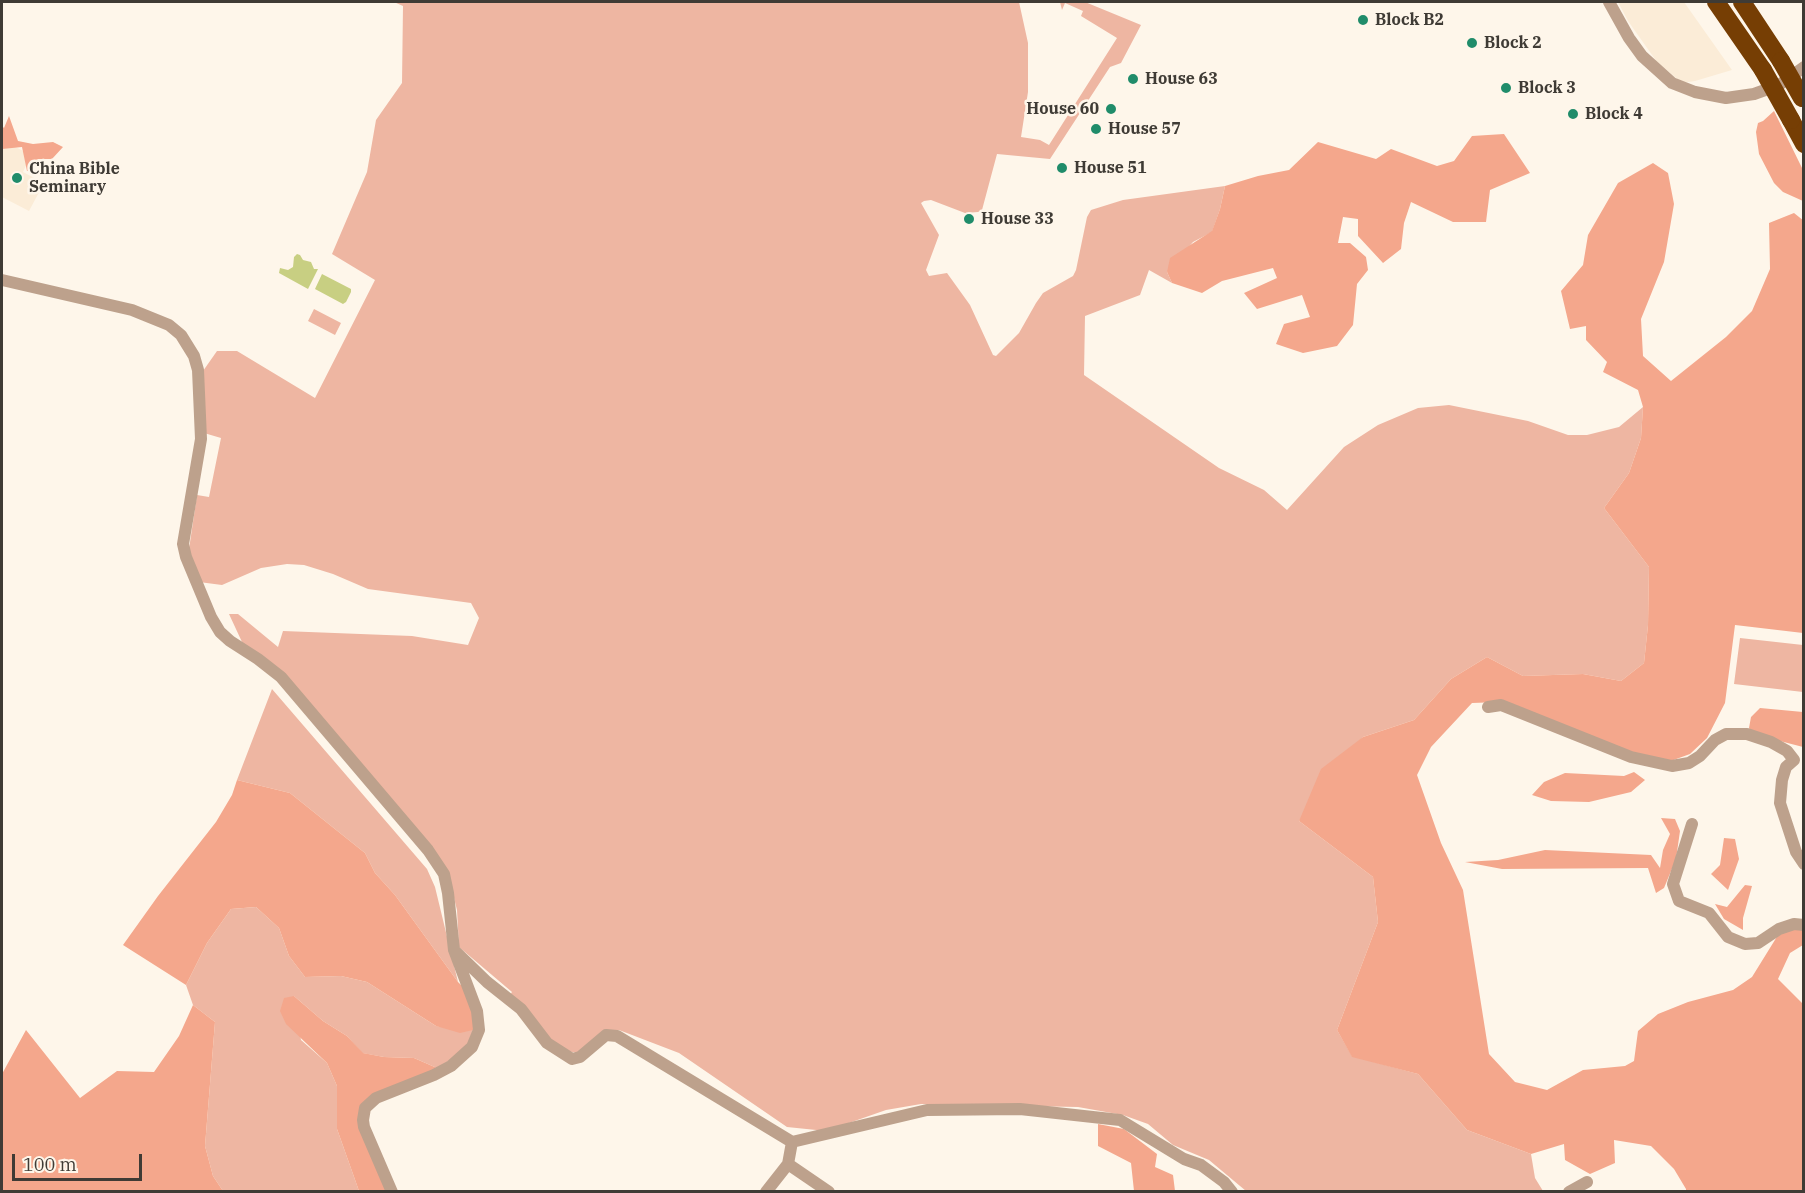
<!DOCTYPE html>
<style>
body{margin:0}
#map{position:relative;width:1805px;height:1193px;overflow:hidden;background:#fef6ea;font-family:"IBM Plex Serif",serif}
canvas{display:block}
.frame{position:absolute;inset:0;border:3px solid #3f3b35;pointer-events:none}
.scale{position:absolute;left:12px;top:1154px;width:130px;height:27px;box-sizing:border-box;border:3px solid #3f3b35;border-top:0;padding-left:8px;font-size:18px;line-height:21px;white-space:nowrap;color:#3f3b35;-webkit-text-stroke:4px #fef6ea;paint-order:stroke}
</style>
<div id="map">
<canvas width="1805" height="1193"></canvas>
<div class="frame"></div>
<div class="scale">100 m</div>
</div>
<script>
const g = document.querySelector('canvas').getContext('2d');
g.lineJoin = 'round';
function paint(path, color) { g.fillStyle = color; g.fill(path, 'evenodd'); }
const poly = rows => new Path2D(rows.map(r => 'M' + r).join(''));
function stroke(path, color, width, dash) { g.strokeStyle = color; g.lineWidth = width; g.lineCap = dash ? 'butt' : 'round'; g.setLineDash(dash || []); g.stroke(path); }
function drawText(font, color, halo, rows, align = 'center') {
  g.font = font + ' "IBM Plex Serif",serif'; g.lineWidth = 5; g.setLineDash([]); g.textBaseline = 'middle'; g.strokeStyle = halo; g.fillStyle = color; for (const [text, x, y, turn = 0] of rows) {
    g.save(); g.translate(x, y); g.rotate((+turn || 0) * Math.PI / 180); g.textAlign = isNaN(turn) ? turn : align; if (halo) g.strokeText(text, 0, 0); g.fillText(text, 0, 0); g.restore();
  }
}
paint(poly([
 [1618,2,1684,2,1732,70,1695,81,1682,83,1657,62,1628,21],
 [2,140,31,155,23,172,44,183,29,211,2,197]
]), '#fbecd7');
paint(poly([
 [394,2,1019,2,1028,43,1028,92,1021,137,1040,140,1049,145,1117,38,1081,16,1083,11,1065,3,1062,10,1060,2,1085,2,1141,25,1121,63,1110,67,1050,159,997,154,982,210,978,212,965,213,931,200,924,201,921,203,939,235,926,270,929,276,947,273,970,305,993,355,996,356,1019,333,1036,303,1043,293,1073,276,1076,270,1087,217,1091,210,1123,200,1225,186,1220,209,1212,232,1193,242,1167,272,1172,283,1149,270,1140,295,1085,316,1084,375,1219,468,1264,490,1287,510,1344,447,1378,425,1418,408,1449,405,1528,421,1568,435,1587,435,1619,427,1643,407,1641,438,1629,473,1604,508,1649,567,1648,625,1644,663,1621,681,1583,674,1523,676,1487,657,1451,679,1414,720,1363,737,1299,821,1373,877,1378,922,1337,1030,1352,1056,1418,1074,1467,1130,1531,1154,1535,1178,1543,1191,1246,1191,1209,1160,1173,1145,1148,1124,1123,1115,1078,1107,921,1104,886,1110,826,1131,787,1127,679,1053,619,1030,603,1031,580,1053,565,1051,505,1002,512,992,459,947,457,910,449,878,431,849,242,642,229,614,238,614,278,647,283,631,412,636,468,645,479,618,471,603,368,589,333,574,304,565,287,564,261,568,222,585,199,582,189,549,197,495,209,497,221,438,204,433,203,371,217,351,237,351,315,398,375,280,332,254,367,172,376,120,402,83,403,6],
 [314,309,341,323,335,335,308,321],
 [1740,638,1803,645,1803,692,1734,684],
 [272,689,427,869,435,887,458,982,395,895,375,873,365,853,290,793,237,780],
 [256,907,279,928,289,956,305,977,341,976,367,982,436,1026,473,1030,465,1051,437,1068,414,1058,384,1057,362,1053,347,1036,323,1021,294,996,301,1040,327,1063,337,1086,337,1129,359,1191,223,1191,213,1176,205,1146,215,1022,193,1005,186,985,207,943,231,909]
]), '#eeb6a2');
paint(poly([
 [1774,111,1803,170,1803,201,1783,192,1774,183,1759,154,1756,132,1758,123,1763,121],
 [9,116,18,141,33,144,53,142,63,147,52,159,38,159,29,171,27,171,22,147,2,149,2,126,4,128],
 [1504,134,1530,173,1490,190,1486,222,1453,222,1411,202,1404,223,1401,249,1383,263,1358,236,1358,219,1343,217,1338,243,1350,243,1366,257,1368,270,1357,284,1353,325,1337,346,1303,353,1276,344,1284,324,1310,317,1302,295,1257,309,1244,293,1277,278,1273,268,1222,281,1202,293,1172,283,1167,272,1170,258,1212,231,1220,209,1225,186,1258,176,1289,170,1318,142,1376,159,1391,149,1437,166,1454,161,1472,136],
 [1653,163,1668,173,1674,204,1664,262,1641,319,1643,356,1671,381,1726,337,1752,311,1770,269,1769,223,1794,213,1804,221,1803,633,1735,625,1725,703,1707,738,1690,754,1668,762,1621,754,1500,702,1472,703,1431,747,1417,775,1441,843,1463,890,1489,1054,1515,1082,1547,1090,1583,1070,1625,1066,1634,1061,1638,1031,1658,1014,1688,1002,1733,990,1752,977,1778,935,1803,926,1803,945,1790,953,1778,979,1803,1004,1803,1191,1686,1191,1686,1189,1674,1169,1651,1146,1614,1140,1615,1163,1590,1174,1565,1160,1564,1144,1531,1154,1467,1130,1418,1074,1352,1057,1337,1030,1378,922,1373,877,1299,821,1321,769,1363,737,1414,720,1451,679,1487,657,1523,676,1583,674,1621,681,1644,663,1648,625,1649,567,1604,508,1629,473,1641,438,1643,407,1638,390,1603,372,1607,362,1586,340,1586,326,1570,329,1561,291,1583,265,1588,235,1618,183],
 [1760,708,1803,712,1803,747,1753,734,1749,728,1751,717],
 [1634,772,1645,780,1631,792,1589,802,1551,801,1532,795,1544,782,1565,773,1624,776],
 [237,780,290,793,365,853,375,873,395,895,458,982,477,1001,473,1030,460,1033,436,1026,367,982,341,976,305,977,289,956,279,928,256,907,231,909,207,943,186,985,123,945,158,896,216,822,232,795],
 [1661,818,1675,819,1680,831,1676,859,1664,888,1656,893,1648,868,1502,869,1465,862,1498,860,1545,850,1651,855,1660,868,1663,850,1670,834],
 [1724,838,1735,839,1739,859,1728,890,1711,874,1720,865],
 [1745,885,1752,886,1743,918,1743,930,1724,919,1715,904,1727,907],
 [294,996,323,1021,347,1036,363,1053,384,1057,414,1058,437,1068,371,1096,361,1125,388,1191,359,1191,337,1129,337,1086,327,1063,286,1024,280,1011,284,998],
 [193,1005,215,1022,205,1146,213,1176,223,1191,2,1191,2,1074,26,1030,80,1098,117,1071,154,1072,179,1036],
 [1098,1124,1124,1129,1157,1154,1155,1167,1173,1175,1175,1191,1134,1191,1131,1163,1098,1146]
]), '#f4a78c');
paint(poly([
 [297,254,300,255,303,260,311,262,314,269,318,269,308,289,279,273,280,268,288,270,293,267,294,257],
 [322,274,351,289,351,292,346,302,343,304,315,289]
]), '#c8cf82');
stroke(poly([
 [1609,2,1629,38,1642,56,1672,83,1695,92,1726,98,1754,94,1779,85,1804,67],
 [2,280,132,310,169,325,181,335,194,356,198,370,201,439,183,544,186,557,211,617,220,632,230,641,258,659,281,677,428,850,444,874,448,893,454,950,477,1011,479,1030,472,1047,451,1066,434,1075,376,1098,365,1108,363,1120,364,1127,392,1192],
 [1488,707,1501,705,1631,757,1672,766,1689,763,1700,756,1715,740,1726,734,1747,734,1771,742,1787,751,1794,760,1786,767,1782,780,1780,803,1796,852,1804,864],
 [1692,824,1673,884,1679,901,1709,913,1728,937,1745,944,1758,943,1779,929,1794,924,1804,925],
 [455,951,487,982,521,1009,547,1043,572,1059,580,1057,606,1035,617,1036,792,1142,927,1110,1020,1109,1120,1120,1184,1159,1201,1165,1224,1182,1232,1192],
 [788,1164,829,1192],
 [766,1192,788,1164,792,1142],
 [1569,1192,1587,1182]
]), '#bda18c', 12);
stroke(poly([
 [1716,2,1763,70],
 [1742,2,1781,61],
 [1791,120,1804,144]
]), '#763e04', 18);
stroke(poly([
 [1781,61,1802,98],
 [1763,70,1791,120]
]), '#763e04', 18);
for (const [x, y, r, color] of [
 [1363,20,6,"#208c6a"],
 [1472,43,6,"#208c6a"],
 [1133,79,6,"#208c6a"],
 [1506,88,6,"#208c6a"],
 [1111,109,6,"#208c6a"],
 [1573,114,6,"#208c6a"],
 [1096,129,6,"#208c6a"],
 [1062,168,6,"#208c6a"],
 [17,178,6,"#208c6a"],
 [969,219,6,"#208c6a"]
]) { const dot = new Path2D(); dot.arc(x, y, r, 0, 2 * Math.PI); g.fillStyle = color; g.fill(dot); stroke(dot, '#fef6ea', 2); }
drawText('bold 16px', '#3f3b35', '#fef6ea', [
 ["Block B2",1375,20],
 ["Block 2",1484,43],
 ["House 63",1145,79],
 ["Block 3",1518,88],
 ["House 60",1099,109,"right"],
 ["Block 4",1585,114],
 ["House 57",1108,129],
 ["House 51",1074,168],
 ["China Bible",29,169],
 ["Seminary",29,187],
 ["House 33",981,219]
], 'left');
</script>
